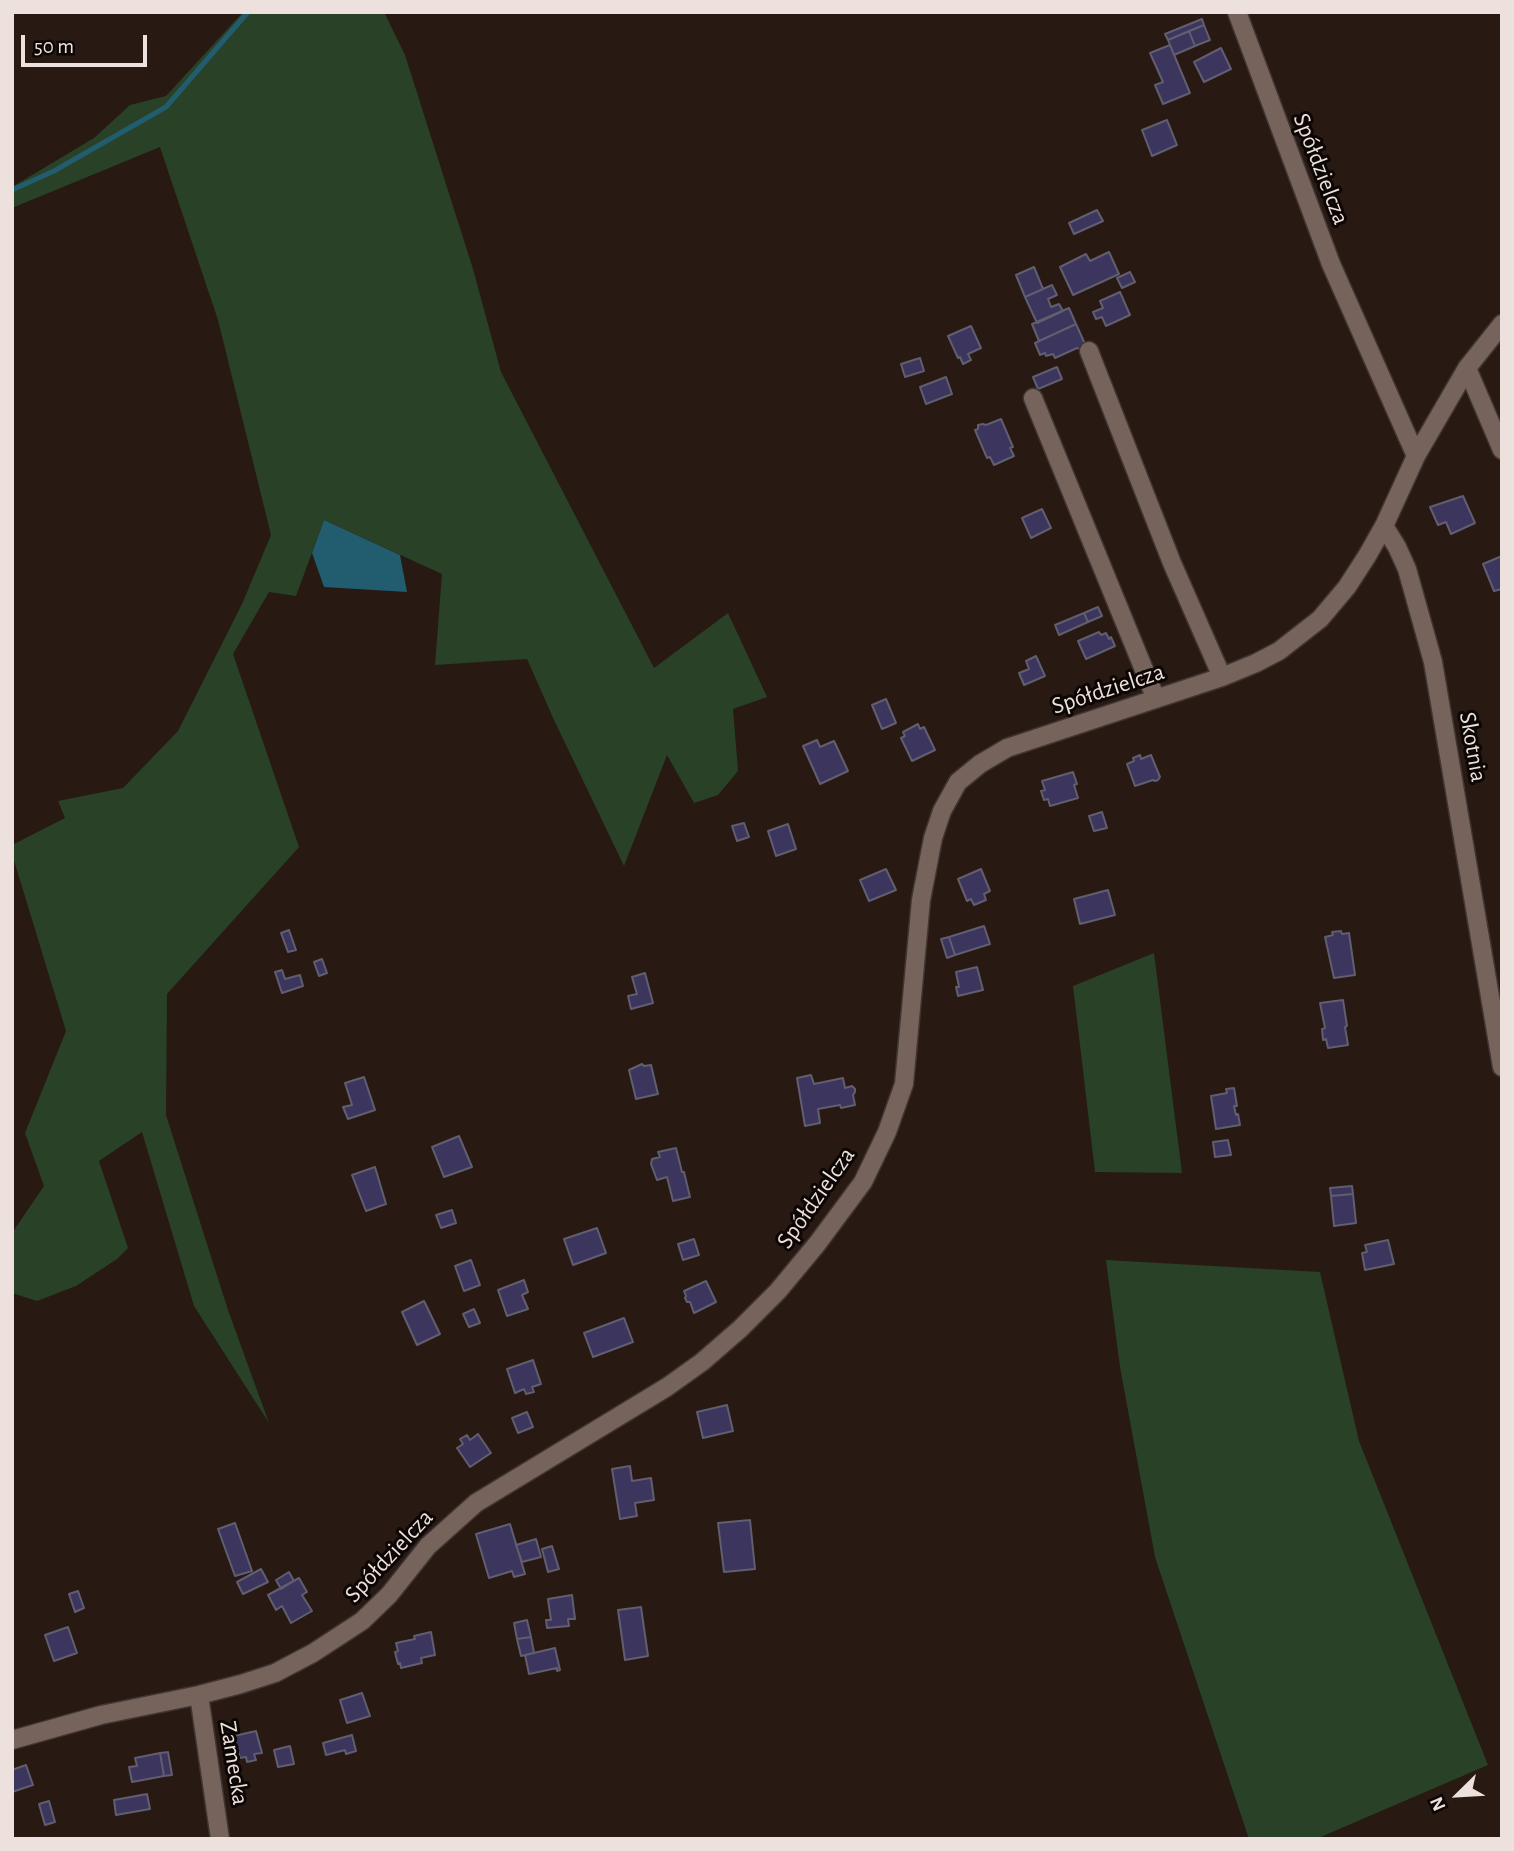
<!DOCTYPE html>
<meta charset="utf-8">
<style>
body{margin:0}
#map{position:relative;width:1514px;height:1851px;overflow:hidden;background:#281913;font-family:"Alegreya Sans",sans-serif}
canvas{display:block}
.frame{position:absolute;inset:0;border:14px solid #ece1dc;pointer-events:none}
.north{position:absolute;left:1423px;top:1760px;width:70px;height:70px;-webkit-text-stroke:5px #0c0604;paint-order:stroke;rotate:246deg;font-size:19px;font-weight:700;line-height:28px;text-align:center;color:#ece1dc}
.north::after{content:'';display:block;margin:auto;width:24px;height:32px;background:#ece1dc;clip-path:polygon(50% 0,100% 100%,50% 72%,0 100%)}
.scale{position:absolute;left:21px;top:35px;width:126px;height:32px;box-sizing:border-box;border:4px solid #ece1dc;border-top:0;padding-left:9px;font-size:21px;line-height:24px;white-space:nowrap;color:#ece1dc;-webkit-text-stroke:5px #0c0604;paint-order:stroke}
</style>
<div id="map">
<canvas width="1514" height="1851"></canvas>
<div class="frame"></div>
<div class="north">N</div>
<div class="scale">50 m</div>
</div>
<script>
const g = document.querySelector('canvas').getContext('2d');
g.lineJoin = 'round';
function paint(path, color) { g.fillStyle = color; g.fill(path, 'evenodd'); }
const poly = rows => new Path2D(rows.map(r => 'M' + r).join(''));
function stroke(path, color, width, dash) { g.strokeStyle = color; g.lineWidth = width; g.lineCap = dash ? 'butt' : 'round'; g.setLineDash(dash || []); g.stroke(path); }
function drawText(font, color, halo, rows, align = 'center') {
  g.font = font + ' "Alegreya Sans",sans-serif'; g.lineWidth = 6; g.setLineDash([]); g.textBaseline = 'middle'; g.strokeStyle = halo; g.fillStyle = color; for (const [text, x, y, turn = 0] of rows) {
    g.save(); g.translate(x, y); g.rotate((+turn || 0) * Math.PI / 180); g.textAlign = isNaN(turn) ? turn : align; if (halo) g.strokeText(text, 0, 0); g.fillText(text, 0, 0); g.restore();
  }
}
paint(poly([
 [243,12,384,12,405,55,473,269,501,372,654,668,728,613,767,697,733,709,738,771,718,795,694,803,667,755,624,866,554,720,527,659,435,665,442,574,324,520,296,596,269,592,233,654,299,847,167,994,166,1115,228,1310,269,1423,194,1306,142,1132,99,1161,128,1248,117,1259,76,1286,37,1301,12,1293,12,1233,44,1186,25,1133,66,1031,12,854,12,845,65,818,58,801,123,788,178,731,242,604,271,535,218,320,160,147,12,208,12,187,94,138,130,105,166,96],
 [1154,953,1182,1173,1095,1172,1073,986],
 [1106,1260,1320,1272,1359,1441,1488,1765,1316,1839,1249,1839,1155,1557,1120,1367]
]), '#294126');
paint(poly([
 [324,520,400,555,407,592,324,587,312,553]
]), '#215d6f');
stroke(poly([
 [12,190,54,171,166,107,248,12]
]), '#215d6f', 5);
const building = poly([
 [1202,19,1204,25,1168,40,1165,34,1202,19],
 [1204,25,1210,40,1195,46,1189,31,1204,25],
 [1189,31,1195,46,1174,55,1168,40,1189,31],
 [1170,45,1190,93,1163,104,1155,85,1163,82,1150,53,1170,45],
 [1221,48,1231,69,1204,82,1194,62,1221,48],
 [1167,120,1177,145,1152,156,1142,130,1167,120],
 [1097,210,1103,221,1074,234,1069,223,1097,210],
 [1109,252,1119,274,1073,295,1060,267,1086,254,1090,261,1109,252],
 [1034,267,1043,289,1025,297,1016,275,1034,267],
 [1130,272,1135,282,1122,288,1117,278,1130,272],
 [1052,285,1057,295,1048,299,1051,307,1059,304,1063,311,1037,323,1025,297,1052,285],
 [1120,292,1130,315,1106,326,1102,317,1096,319,1093,312,1103,308,1100,301,1120,292],
 [1069,308,1076,324,1039,341,1032,324,1069,308],
 [1076,324,1085,344,1084,347,1080,349,1077,348,1055,358,1053,354,1046,356,1045,353,1040,355,1035,343,1076,324],
 [971,326,981,348,968,354,971,360,963,364,960,357,958,358,948,336,971,326],
 [920,358,924,371,905,377,901,364,920,358],
 [1057,367,1062,379,1038,389,1033,377,1057,367],
 [946,377,952,394,926,404,920,387,946,377],
 [1001,419,1013,447,1010,448,1014,456,994,465,990,457,987,458,975,430,978,429,978,425,983,424,986,425,1001,419],
 [1463,496,1475,523,1451,534,1446,522,1438,525,1430,507,1463,496],
 [1042,509,1051,528,1031,538,1022,518,1042,509],
 [1502,556,1502,589,1494,591,1483,564,1502,556],
 [1098,607,1102,616,1088,622,1084,613,1098,607],
 [1084,613,1088,622,1059,635,1055,625,1084,613],
 [1099,632,1101,635,1106,633,1109,639,1111,637,1115,646,1086,659,1078,641,1099,632],
 [1036,656,1045,676,1024,685,1019,673,1029,669,1026,661,1036,656],
 [886,699,896,723,882,729,872,705,886,699],
 [918,724,920,729,924,727,935,750,912,761,901,738,905,736,903,732,918,724],
 [817,740,820,747,834,741,848,771,820,784,803,746,817,740],
 [1140,755,1141,759,1151,755,1160,777,1158,780,1155,781,1153,780,1135,786,1127,764,1134,761,1133,758,1140,755],
 [1073,772,1077,784,1074,785,1078,798,1050,806,1048,799,1044,800,1041,791,1045,790,1042,781,1073,772],
 [1102,812,1107,828,1094,831,1089,816,1102,812],
 [744,823,749,837,737,841,732,826,744,823],
 [788,824,796,849,776,856,768,831,788,824],
 [886,869,896,890,869,901,860,880,886,869],
 [981,869,990,891,984,894,986,900,974,905,971,899,967,901,958,879,981,869],
 [1108,890,1115,915,1080,924,1074,899,1108,890],
 [984,926,990,944,955,955,949,937,984,926],
 [289,930,296,950,288,952,281,933,289,930],
 [1341,931,1342,934,1349,933,1355,975,1334,978,1325,937,1333,935,1332,932,1341,931],
 [949,937,955,955,947,958,941,939,949,937],
 [322,959,327,973,319,976,314,962,322,959],
 [977,967,983,990,958,996,956,987,959,987,956,972,977,967],
 [282,970,285,979,300,975,303,986,282,993,275,972,282,970],
 [645,973,653,1003,631,1009,628,996,637,994,632,977,645,973],
 [1343,1000,1347,1026,1345,1027,1348,1045,1328,1048,1326,1039,1323,1040,1322,1029,1325,1028,1320,1003,1343,1000],
 [642,1064,644,1066,651,1065,658,1094,636,1099,629,1070,642,1064],
 [811,1075,814,1084,843,1078,845,1088,852,1086,855,1089,855,1092,853,1095,855,1105,841,1108,840,1105,818,1109,820,1123,805,1126,797,1078,811,1075],
 [364,1077,375,1110,348,1119,343,1107,352,1105,345,1083,364,1077],
 [1234,1088,1237,1106,1234,1106,1236,1115,1238,1114,1240,1125,1216,1129,1211,1096,1227,1093,1226,1089,1234,1088],
 [459,1136,472,1167,444,1177,432,1147,459,1136],
 [1228,1140,1231,1155,1215,1157,1213,1142,1228,1140],
 [676,1148,682,1172,684,1172,690,1197,673,1201,667,1177,657,1180,651,1164,652,1159,660,1157,658,1152,676,1148],
 [375,1167,386,1204,366,1211,352,1175,375,1167],
 [1352,1186,1353,1194,1331,1196,1330,1188,1352,1186],
 [1353,1194,1356,1223,1334,1226,1331,1196,1353,1194],
 [452,1210,456,1223,441,1228,436,1215,452,1210],
 [597,1228,606,1253,573,1265,564,1239,597,1228],
 [694,1239,699,1255,683,1260,678,1244,694,1239],
 [1388,1240,1394,1264,1365,1270,1362,1253,1367,1252,1365,1245,1388,1240],
 [471,1260,480,1285,464,1291,455,1266,471,1260],
 [524,1280,528,1292,522,1295,528,1309,507,1316,498,1290,524,1280],
 [706,1281,716,1302,694,1313,690,1302,687,1302,685,1298,686,1296,684,1291,706,1281],
 [424,1301,440,1334,417,1345,402,1312,424,1301],
 [474,1309,480,1323,469,1327,463,1314,474,1309],
 [624,1318,633,1342,593,1357,584,1333,624,1318],
 [533,1360,541,1384,532,1387,534,1392,526,1394,524,1389,515,1393,507,1369,533,1360],
 [727,1405,733,1431,703,1438,697,1412,727,1405],
 [527,1412,533,1427,518,1433,512,1418,527,1412],
 [478,1434,491,1453,470,1467,457,1448,463,1444,460,1439,467,1435,470,1440,478,1434],
 [630,1466,632,1481,651,1478,654,1500,635,1503,637,1516,620,1519,612,1469,630,1466],
 [750,1520,755,1569,724,1572,718,1523,750,1520],
 [235,1523,252,1571,235,1576,218,1529,235,1523],
 [510,1524,525,1574,514,1577,512,1571,489,1578,476,1534,510,1524],
 [536,1539,541,1557,522,1562,516,1545,536,1539],
 [552,1546,559,1569,548,1572,542,1549,552,1546],
 [261,1569,268,1582,243,1594,237,1582,261,1569],
 [289,1572,294,1581,281,1589,276,1580,289,1572],
 [299,1578,307,1592,302,1595,312,1611,291,1623,282,1606,276,1610,268,1595,299,1578],
 [78,1591,84,1608,75,1612,69,1594,78,1591],
 [572,1595,575,1619,568,1619,569,1626,547,1628,546,1620,551,1620,548,1599,572,1595],
 [641,1607,648,1656,625,1660,618,1610,641,1607],
 [527,1620,531,1637,517,1639,514,1623,527,1620],
 [68,1627,77,1653,54,1661,45,1635,68,1627],
 [431,1632,435,1655,421,1658,422,1663,401,1668,400,1663,398,1664,395,1652,398,1651,396,1643,415,1639,414,1636,431,1632],
 [531,1637,534,1653,521,1656,517,1639,531,1637],
 [555,1648,560,1670,557,1671,557,1668,529,1674,525,1655,555,1648],
 [362,1693,370,1716,347,1723,340,1700,362,1693],
 [256,1731,262,1753,254,1754,256,1760,247,1762,246,1757,240,1758,234,1736,256,1731],
 [352,1735,356,1751,346,1754,345,1750,326,1755,323,1743,352,1735],
 [290,1746,294,1764,278,1767,274,1750,290,1746],
 [168,1752,172,1775,164,1776,160,1753,168,1752],
 [160,1753,164,1776,132,1782,129,1767,137,1766,135,1758,160,1753],
 [26,1765,33,1785,12,1792,12,1770,26,1765],
 [147,1794,150,1809,116,1815,114,1800,147,1794],
 [49,1801,55,1822,45,1825,39,1804,49,1801]
]);
paint(building, '#3c355d');
stroke(building, '#605e6f', 2);
const street = poly([
 [1237,12,1331,264,1416,456],
 [1089,351,1172,563,1222,677],
 [1467,368,1502,450],
 [1033,398,1156,699],
 [1384,526,1397,547,1407,569,1433,662,1502,1067],
 [199,1695,220,1839],
 [12,1740,101,1715,199,1695,241,1684,275,1673,313,1653,362,1621,389,1595,428,1546,476,1503,667,1387,702,1362,740,1329,778,1291,817,1244,863,1182,887,1132,904,1084,921,900,933,838,942,811,958,782,980,764,1007,748,1222,677,1256,663,1279,651,1320,619,1347,587,1367,556,1384,526,1416,456,1467,368,1502,324]
]);
stroke(street, '#403532', 21);
stroke(street, '#76635b', 18);
drawText('24px', '#ece1dc', '#0c0604', [
 ["Spółdzielcza",1321,169,69],
 ["Spółdzielcza",1108,689,-18],
 ["Skotnia",1473,747,80],
 ["Spółdzielcza",816,1198,-55],
 ["Spółdzielcza",389,1556,-47],
 ["Zamecka",234,1763,81]
]);
</script>
